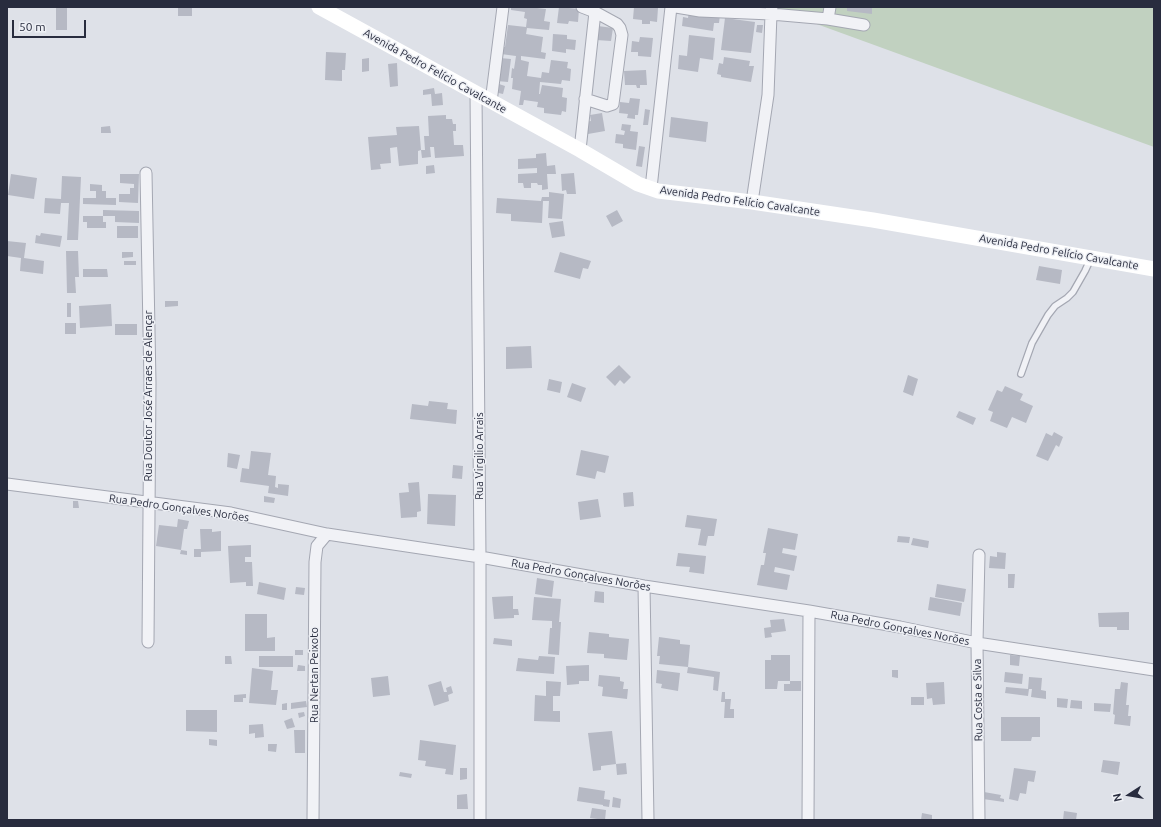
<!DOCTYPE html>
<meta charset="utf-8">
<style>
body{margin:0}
#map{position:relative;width:1161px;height:827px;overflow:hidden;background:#dee1e8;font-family:Ubuntu,sans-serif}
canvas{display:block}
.frame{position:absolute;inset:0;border:8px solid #282c3e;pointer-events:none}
.north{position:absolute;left:1109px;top:775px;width:40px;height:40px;-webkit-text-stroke:3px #eef0f5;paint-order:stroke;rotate:258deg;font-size:11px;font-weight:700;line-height:16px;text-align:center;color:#282c3e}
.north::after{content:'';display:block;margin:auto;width:14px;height:18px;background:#282c3e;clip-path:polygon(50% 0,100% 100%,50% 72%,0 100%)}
.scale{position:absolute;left:12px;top:20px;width:74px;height:18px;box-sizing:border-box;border:2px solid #282c3e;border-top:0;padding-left:5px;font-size:12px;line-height:14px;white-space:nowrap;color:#282c3e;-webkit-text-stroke:3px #eef0f5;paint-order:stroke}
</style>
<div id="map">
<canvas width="1161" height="827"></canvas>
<div class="frame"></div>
<div class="north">N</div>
<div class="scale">50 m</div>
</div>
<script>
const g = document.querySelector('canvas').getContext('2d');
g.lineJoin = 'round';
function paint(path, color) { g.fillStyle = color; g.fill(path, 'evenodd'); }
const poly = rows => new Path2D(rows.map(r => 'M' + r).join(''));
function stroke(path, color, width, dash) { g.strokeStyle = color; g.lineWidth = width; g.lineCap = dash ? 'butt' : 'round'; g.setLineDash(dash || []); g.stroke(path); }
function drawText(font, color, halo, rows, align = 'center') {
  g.font = font + ' Ubuntu,sans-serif'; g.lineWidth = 3; g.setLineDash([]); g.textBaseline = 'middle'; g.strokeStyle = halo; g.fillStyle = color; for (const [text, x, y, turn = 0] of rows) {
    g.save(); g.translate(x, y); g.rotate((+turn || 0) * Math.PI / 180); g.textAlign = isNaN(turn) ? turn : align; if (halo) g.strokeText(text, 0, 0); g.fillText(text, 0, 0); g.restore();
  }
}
paint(poly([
 [770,7,1154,7,1154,147]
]), '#c1d1c0');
paint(poly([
 [56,7,67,7,67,30,56,30],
 [178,7,192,7,192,16,178,16],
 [511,7,528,7,546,9,544,21,550,22,549,30,527,28,526,34,543,37,541,52,546,53,545,59,521,56,521,60,529,62,527,76,541,78,542,72,549,73,551,60,568,62,567,68,571,69,570,81,562,80,561,84,540,82,539,94,540,94,542,85,563,88,562,97,567,98,566,112,562,111,561,115,544,113,544,108,537,107,538,102,524,100,523,105,519,105,521,91,512,89,513,78,511,78,512,68,514,69,516,56,501,54,501,47,505,47,508,25,526,27,527,19,524,18,525,12,511,10],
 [559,7,579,9,578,22,569,21,568,24,557,23],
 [634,7,658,8,657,22,650,21,650,24,642,24,642,20,633,19],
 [847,7,872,7,872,14,847,11],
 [689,11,720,15,719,23,714,23,713,31,682,26,683,17,688,18],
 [725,18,755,22,751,53,721,50],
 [757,25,763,25,762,33,756,32],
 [598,26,613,28,611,41,596,40],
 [553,34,567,35,567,39,576,40,575,50,566,49,566,53,552,51],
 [689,35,715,38,713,60,700,58,698,72,678,69,679,55,687,56],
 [640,37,653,38,651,57,638,56,638,52,631,52,632,41,639,42],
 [326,52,346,53,345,70,342,70,342,81,325,80],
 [724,57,750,61,749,66,754,66,751,82,721,77,721,75,717,74,719,63,723,64],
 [369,58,369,71,362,72,362,59],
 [500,58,511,59,508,82,497,81],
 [397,63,398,86,390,87,388,64],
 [646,70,647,85,640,85,640,88,637,88,636,85,625,85,624,71],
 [496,83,505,86,503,94,494,92],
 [434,88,435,94,442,93,443,105,432,106,431,94,423,95,423,90],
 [630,98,640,99,638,115,635,115,635,119,627,118,628,114,619,113,620,102,629,103],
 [645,109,650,110,648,125,643,125],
 [602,113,605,131,588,134,585,122,591,121,590,115],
 [446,115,446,119,452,119,453,124,456,124,456,131,453,131,454,145,463,145,464,156,435,158,434,147,430,147,431,157,422,158,421,150,425,150,424,136,429,136,428,116],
 [671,117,708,122,706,142,669,137],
 [622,124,631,125,630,131,638,132,636,150,623,148,623,144,615,143,616,134,624,135,625,131,621,130],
 [110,126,111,133,101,133,101,127],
 [419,126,421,150,418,151,418,164,399,166,397,147,390,148,391,163,380,164,381,169,371,170,368,137,397,135,396,127],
 [639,146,645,147,642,167,636,166],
 [546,153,547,166,555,165,556,174,547,174,548,189,542,190,542,185,538,185,537,183,531,183,531,188,524,188,523,183,518,183,518,174,537,173,537,168,518,169,518,159,536,158,536,154],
 [434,165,435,173,426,174,426,166],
 [574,173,576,194,567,194,566,190,562,191,561,174],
 [11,174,37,178,34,199,8,195],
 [120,174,139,174,138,203,119,202,119,194,130,194,130,188,134,188,134,184,120,183],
 [62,176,81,177,78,240,67,240,69,203,61,203,60,214,44,213,45,198,61,199],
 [90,184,102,185,102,191,106,191,106,198,116,198,116,205,83,204,83,198,96,198,96,191,90,191],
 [549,192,564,194,562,219,548,218,549,201,543,201,542,223,511,221,511,214,496,213,497,198,541,201,542,197,549,197],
 [103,210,139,211,139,223,115,222,115,216,103,216,103,222,106,222,106,228,87,228,87,222,83,222,83,216,103,216],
 [617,210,623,221,612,227,606,216],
 [563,221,565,236,552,238,549,223],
 [117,226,138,226,138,238,117,238],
 [41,233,62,236,60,247,35,243,36,235,40,236],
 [7,241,26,243,24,258,44,261,43,274,20,271,21,258,7,256],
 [66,251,78,251,79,277,75,277,76,293,67,293],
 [122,252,133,252,133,257,122,258],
 [560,252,591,261,588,269,583,268,580,279,554,272],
 [124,261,136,261,136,265,124,265],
 [1039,266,1062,270,1060,284,1036,280],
 [83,269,107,269,108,277,83,277],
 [165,301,178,301,178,306,165,307],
 [67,303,71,303,71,317,67,317],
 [111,304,112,326,80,328,79,306],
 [65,323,76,323,76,334,65,334],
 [115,324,137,324,137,335,115,335],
 [531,346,532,368,506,369,506,347],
 [619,365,631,377,624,384,620,380,615,386,606,377],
 [908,375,918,379,913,396,903,392],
 [549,379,562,382,560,393,547,390],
 [572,383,586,388,581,402,567,397],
 [1005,386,1023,394,1020,400,1033,406,1026,423,1012,417,1007,428,990,421,993,412,988,410,997,390,1002,392],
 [429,401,448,403,447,409,457,410,456,424,410,419,412,404,428,406],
 [959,411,976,418,973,425,956,417],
 [1054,432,1063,437,1059,447,1056,445,1048,461,1036,456,1046,433,1052,436],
 [581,450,609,456,605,473,597,471,595,479,576,475],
 [251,451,271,453,268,475,276,476,275,487,278,488,278,484,289,485,288,496,268,493,269,486,240,482,242,468,249,469],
 [228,453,240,455,237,469,227,467],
 [453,465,463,466,462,479,452,478],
 [419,482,421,511,417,512,417,517,401,518,399,493,409,492,408,483],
 [633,492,634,506,624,507,623,493],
 [428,494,456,495,455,526,427,524],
 [264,496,275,498,274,503,264,502],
 [598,499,601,517,580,520,578,502],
 [73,501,78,501,79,508,73,508],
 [687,515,717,519,714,536,708,536,706,546,698,545,701,529,685,527],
 [178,519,189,521,187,529,184,529,181,550,156,546,159,525,177,527],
 [768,528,798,534,795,550,783,548,782,553,797,556,794,571,775,567,774,572,790,575,787,590,757,585,761,565,764,565,766,553,763,553],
 [200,529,212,529,212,532,221,531,221,551,201,552,201,557,194,557,194,549,201,549],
 [898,536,910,537,909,543,897,542],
 [913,538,929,541,928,548,911,545],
 [251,545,251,557,245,557,245,562,252,562,253,586,246,586,246,582,230,583,228,546],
 [181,550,187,551,187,555,180,554],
 [997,552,1006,553,1005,569,989,568,990,556,997,557],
 [678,553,706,556,704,574,689,572,690,567,676,566],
 [1008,574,1015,574,1014,588,1008,588],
 [537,578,554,581,552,597,535,594],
 [259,582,286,588,284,600,257,594],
 [937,584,966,589,964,602,935,597],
 [296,587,305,588,304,595,295,594],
 [595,591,604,592,604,603,594,602],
 [513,596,513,609,518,609,519,615,514,615,514,618,494,619,492,597],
 [534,597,561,599,559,622,561,622,559,655,548,654,550,628,552,628,552,621,532,620],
 [930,597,962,603,960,616,928,610],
 [1129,612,1129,630,1117,630,1117,627,1099,627,1098,613],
 [245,614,267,614,267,638,275,637,275,651,245,651],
 [784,619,786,631,771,633,772,637,765,638,764,628,771,627,770,620],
 [589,632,609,634,609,637,629,639,627,660,604,658,604,654,587,653],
 [659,637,680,640,680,644,690,645,688,667,659,664,660,656,657,656],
 [494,638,512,640,512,646,493,644],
 [295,650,303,650,303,655,295,655],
 [771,655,790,655,790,681,778,681,777,689,765,689,765,660,771,660],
 [1010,655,1020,656,1019,666,1010,665],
 [225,656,231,656,232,664,225,664],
 [259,656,293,656,293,667,259,667],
 [539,656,555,657,554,674,516,671,518,658,538,660],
 [298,665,305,666,305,671,297,671],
 [589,665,589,681,579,681,579,684,567,685,566,666],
 [688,667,720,672,718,691,713,690,714,677,687,673],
 [252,668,273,671,271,690,278,690,276,705,249,703],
 [657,670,680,673,678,691,661,688,662,684,656,683],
 [892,670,898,670,898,678,892,677],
 [1005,672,1023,674,1022,684,1004,682],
 [599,675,620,677,620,681,624,682,623,689,628,689,627,699,602,696,603,687,598,686],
 [388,676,390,695,373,697,371,678],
 [1029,677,1042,678,1041,690,1046,691,1046,699,1031,697,1032,689,1029,689,1028,696,1005,693,1006,687,1028,689],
 [441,681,444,692,447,692,446,688,451,686,453,693,448,695,449,701,434,706,428,685],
 [546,681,561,682,560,696,553,696,553,711,560,711,560,722,534,721,535,695,546,696],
 [790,681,801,681,801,691,784,691,784,684,790,684],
 [944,682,945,704,933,705,932,698,927,699,926,683],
 [1121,682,1128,683,1126,705,1129,705,1128,716,1131,716,1130,726,1114,724,1115,715,1113,714,1115,689,1120,689],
 [722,692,725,692,725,699,731,699,730,709,734,709,734,718,724,718,725,702,721,702],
 [246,694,246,698,243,698,243,702,234,702,234,695],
 [911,697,924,697,924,705,911,705],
 [1057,698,1068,699,1067,708,1057,707],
 [1071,700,1082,701,1082,709,1070,708],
 [306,701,307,707,291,709,291,703],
 [287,703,287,710,282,710,282,704],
 [1094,703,1111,704,1110,712,1094,711],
 [186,710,217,710,217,732,186,731],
 [304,712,305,716,299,718,298,713],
 [1001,717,1040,717,1040,737,1032,737,1031,741,1001,741],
 [292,718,295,727,287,729,284,721],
 [263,724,264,737,255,738,255,733,249,734,249,725],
 [294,730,305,730,305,753,295,753],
 [612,731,616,764,601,766,601,770,593,771,588,733],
 [209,739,217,740,217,746,209,745],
 [420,740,456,745,453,775,445,774,446,769,425,766,426,761,418,760],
 [268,744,277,744,276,752,268,751],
 [1103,760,1120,762,1118,775,1101,772],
 [626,763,627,774,617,775,616,764],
 [460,768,467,768,467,779,460,780],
 [1014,768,1036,771,1034,782,1028,781,1026,794,1020,793,1018,801,1009,799],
 [400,772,412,774,411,778,399,776],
 [579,787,605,791,604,799,610,800,609,807,603,806,603,805,577,801],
 [984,792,1001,795,1000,798,1004,799,1004,802,983,799],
 [467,794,468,809,457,809,457,795],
 [613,797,621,799,620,808,612,807],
 [592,808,606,810,605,820,590,818],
 [1064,811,1077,813,1076,820,1063,820],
 [922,813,932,815,932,820,921,820]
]), '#b6b9c4');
const lane = poly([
 [1021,374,1032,343,1048,315,1055,306,1067,298,1073,292,1085,271,1091,258]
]);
const street = poly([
 [582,7,595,12,617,24,620,28,622,35,613,104,607,106,585,99],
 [676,7,700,11,771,14,828,19,864,25],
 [828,19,830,7],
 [476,93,480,557,480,820],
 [491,102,503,7],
 [580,150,595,12],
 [146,173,150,383,148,642],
 [651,188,671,7],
 [752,202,768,95,771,14,772,7],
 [7,484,231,513,327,534,480,557,644,586,809,611,900,627,977,643,1154,670],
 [644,586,648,820],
 [313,820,315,562,317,546,327,534],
 [808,820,809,611],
 [979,820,977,643,979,555]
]);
stroke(lane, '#a4a7b2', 8);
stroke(street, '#a4a7b2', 13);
stroke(lane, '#f1f2f6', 5.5);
stroke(street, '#f1f2f6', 11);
stroke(poly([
 [319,7,580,150,638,184,658,191,752,202,873,220,1154,269]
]), '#fff', 15);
drawText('11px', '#282c3e', '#eef0f5', [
 ["Avenida Pedro Felício Cavalcante",435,71,29],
 ["Avenida Pedro Felício Cavalcante",740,201,8],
 ["Avenida Pedro Felício Cavalcante",1059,252,10],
 ["Rua Doutor José Arraes de Alençar",148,396,-90],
 ["Rua Virgilio Arrais",479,456,-90],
 ["Rua Pedro Gonçalves Norões",179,508,8],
 ["Rua Pedro Gonçalves Norões",581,575,10],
 ["Rua Pedro Gonçalves Norões",900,628,11],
 ["Rua Nertan Peixoto",314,675,-90],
 ["Rua Costa e Silva",978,700,-91]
]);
</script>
